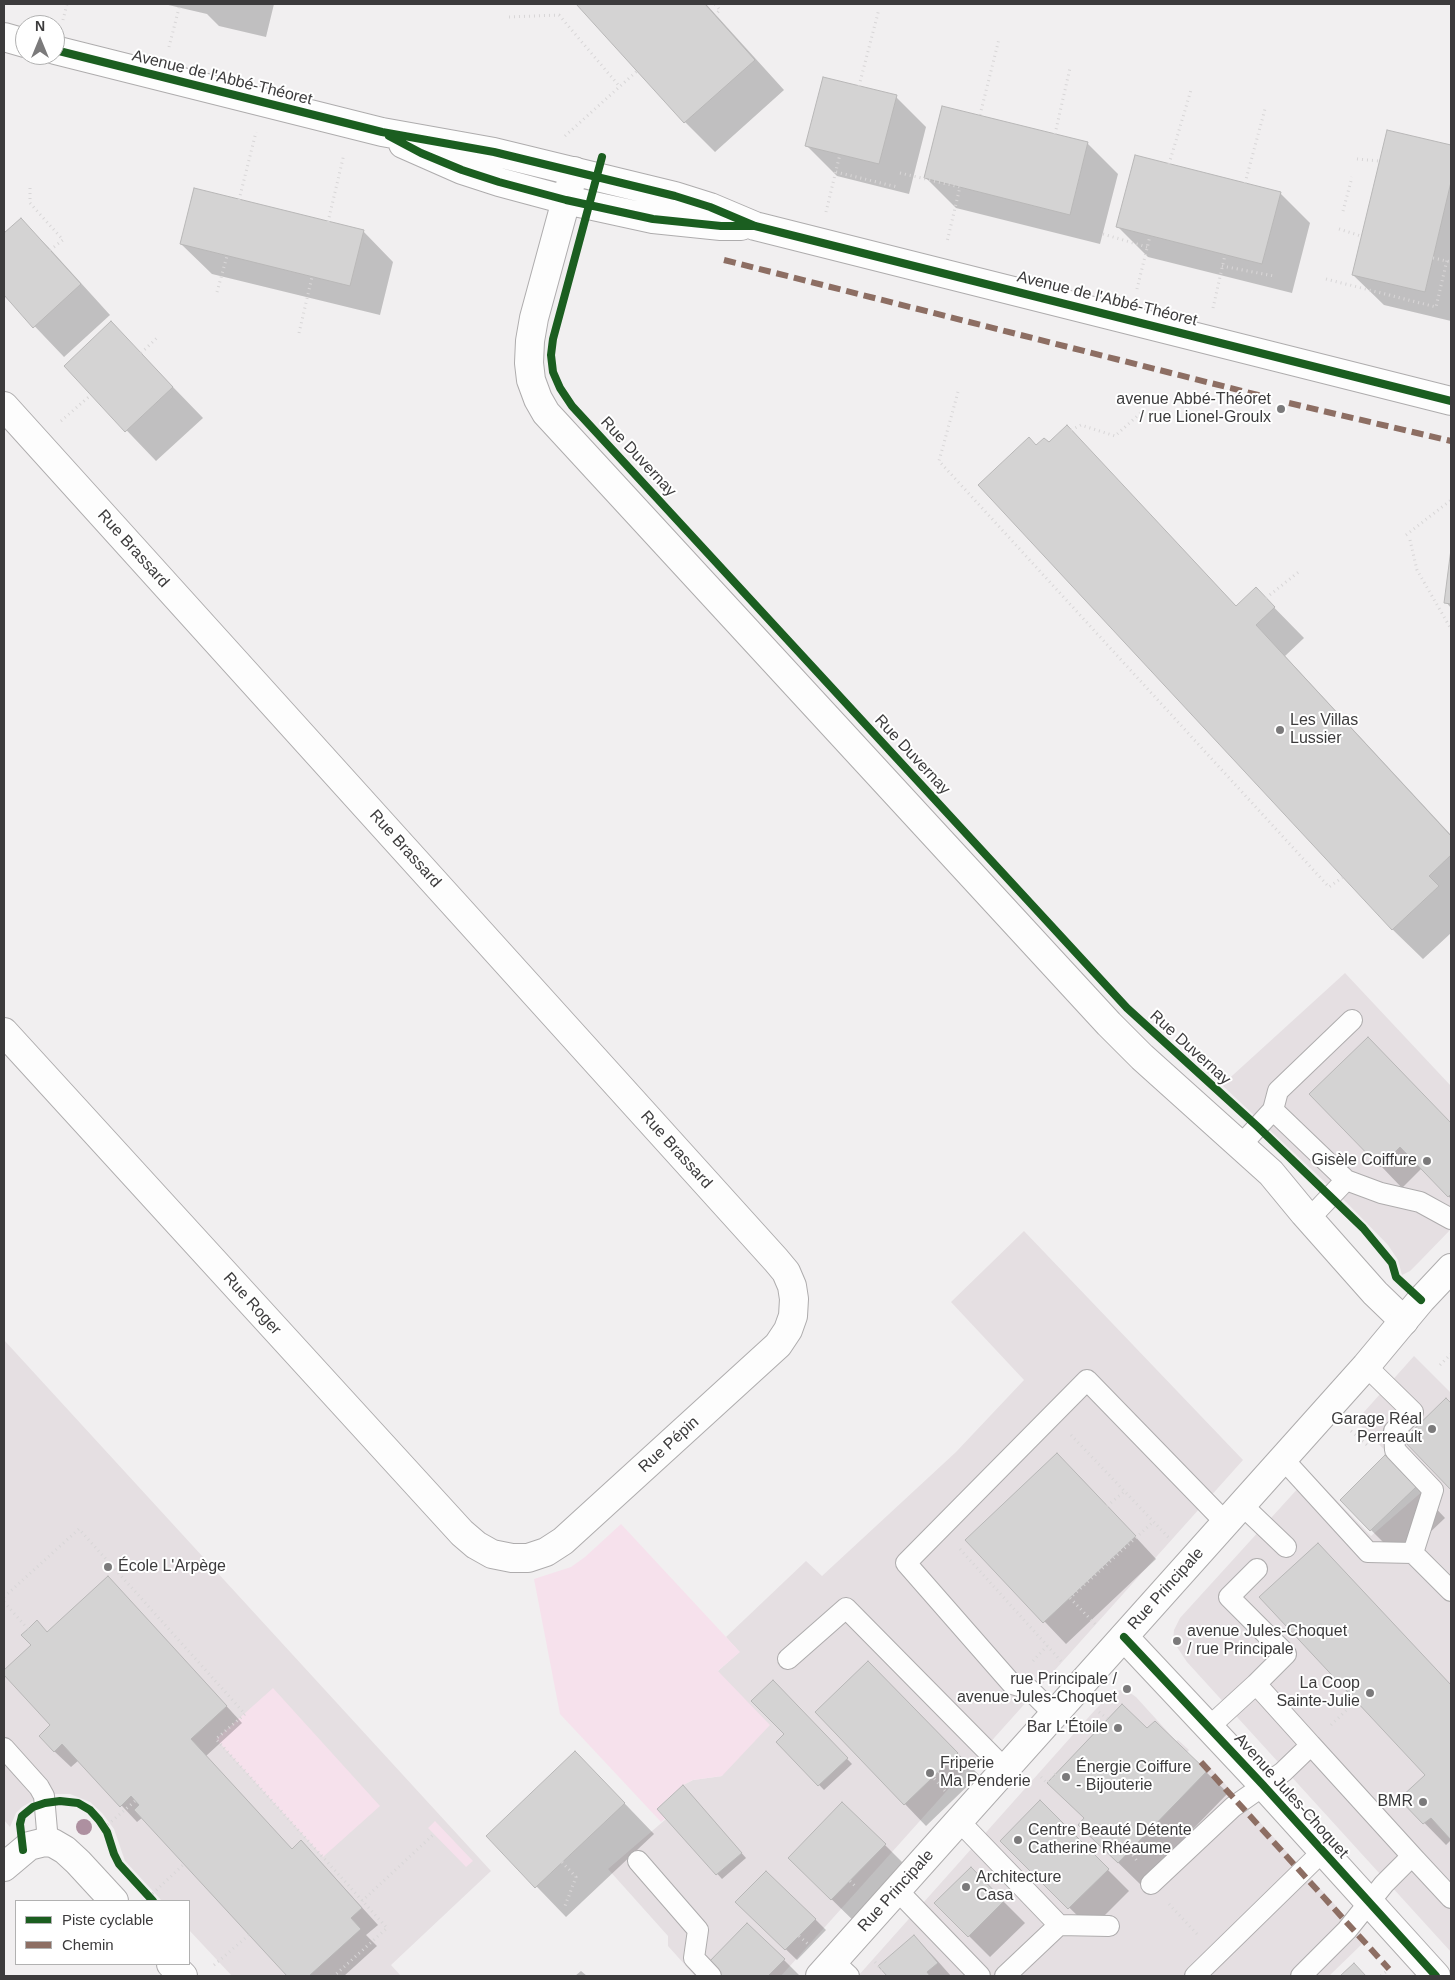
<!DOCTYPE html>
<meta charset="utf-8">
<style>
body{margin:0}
#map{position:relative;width:1455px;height:1980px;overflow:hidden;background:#f1eff0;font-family:Helvetica,sans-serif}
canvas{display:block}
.frame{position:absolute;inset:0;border:5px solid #3c3b3c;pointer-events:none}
.legend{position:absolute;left:15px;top:1900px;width:175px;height:65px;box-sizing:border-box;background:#fff;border:1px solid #b1b1b1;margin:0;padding:6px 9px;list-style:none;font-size:15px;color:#3c3b3c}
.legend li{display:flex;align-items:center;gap:10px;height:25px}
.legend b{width:25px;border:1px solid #b1b1b1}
.north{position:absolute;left:15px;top:15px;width:50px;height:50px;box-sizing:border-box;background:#fff;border:1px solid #b1b1b1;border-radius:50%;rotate:0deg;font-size:14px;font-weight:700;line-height:20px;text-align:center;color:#3c3b3c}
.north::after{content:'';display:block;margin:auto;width:18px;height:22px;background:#7b7a7b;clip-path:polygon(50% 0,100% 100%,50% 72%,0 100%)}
</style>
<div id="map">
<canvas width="1455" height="1980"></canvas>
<div class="frame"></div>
<ul class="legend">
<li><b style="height:6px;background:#1b5e20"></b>Piste cyclable</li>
<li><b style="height:6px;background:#8d6e63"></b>Chemin</li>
</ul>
<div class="north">N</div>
</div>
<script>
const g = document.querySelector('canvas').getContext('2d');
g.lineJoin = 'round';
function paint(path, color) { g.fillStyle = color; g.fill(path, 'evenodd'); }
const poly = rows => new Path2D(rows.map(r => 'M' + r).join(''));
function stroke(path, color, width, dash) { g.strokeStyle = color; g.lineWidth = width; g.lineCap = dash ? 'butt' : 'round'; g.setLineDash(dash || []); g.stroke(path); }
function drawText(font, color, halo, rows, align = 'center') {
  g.font = font + ' Helvetica,sans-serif'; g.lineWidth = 4; g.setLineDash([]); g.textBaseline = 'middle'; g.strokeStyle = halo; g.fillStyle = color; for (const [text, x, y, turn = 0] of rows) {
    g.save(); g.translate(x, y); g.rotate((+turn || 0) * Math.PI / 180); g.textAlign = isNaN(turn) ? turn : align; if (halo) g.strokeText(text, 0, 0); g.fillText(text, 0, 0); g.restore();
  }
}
paint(poly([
 [1345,973,1451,1086,1451,1229,1421,1260,1410,1271,1402,1275,1398,1260,1388,1245,1346,1202,1222,1085],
 [1024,1231,1243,1460,781,1976,695,1976,668,1946,668,1936,608,1869,666,1819,657,1809,683,1785,693,1780,722,1776,718,1671,739,1652,726,1637,806,1561,822,1576,956,1452,1024,1380,951,1302],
 [4,1340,491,1871,391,1965,401,1976,232,1976,189,1930,189,1901,162,1901,125,1861,114,1829,102,1813,90,1802,70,1794,55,1794,41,1796,22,1807,16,1813,10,1827,4,1820],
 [1414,1356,1451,1393,1451,1952,1187,1662,1173,1641,1174,1630,1180,1618,1311,1474,1371,1536,1424,1490,1356,1421],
 [1120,1690,1129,1692,1136,1697,1176,1741,1178,1740,1189,1750,1187,1753,1201,1766,1205,1762,1366,1939,1361,1945,1329,1976,858,1976,1095,1710,1112,1693]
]), '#e5dfe2');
paint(poly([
 [621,1524,740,1652,718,1671,770,1725,722,1776,693,1780,683,1785,664,1802,657,1809,666,1818,661,1822,560,1714,534,1579,571,1567,585,1557],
 [273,1688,380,1806,323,1857,216,1739],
 [435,1821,473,1861,466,1867,428,1828]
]), '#f6e1ec');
paint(poly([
 [164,4,274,4,266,37,219,26,207,14],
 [578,4,706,4,784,90,715,152,685,122],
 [896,97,926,127,909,194,837,176,806,145],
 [1388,131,1451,146,1451,321,1384,305,1353,275],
 [1087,143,1118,174,1100,244,956,208,926,178],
 [1280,193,1310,223,1292,293,1148,257,1118,227],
 [21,220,51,250,110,315,64,357,4,294,4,235],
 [363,231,393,262,380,315,212,274,181,244],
 [111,323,203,418,156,461,65,366],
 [1067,427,1237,607,1256,589,1304,638,1285,656,1451,835,1451,933,1423,959,1392,929,1036,446,1049,444],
 [1451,559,1451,608,1446,602],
 [1389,1060,1451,1124,1451,1199,1422,1168,1402,1188,1381,1166],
 [1446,1399,1451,1405,1451,1488,1404,1440],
 [1079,1476,1156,1559,1066,1644,967,1540],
 [1416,1487,1445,1518,1401,1560,1341,1500],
 [1339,1566,1451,1686,1451,1840,1446,1845,1401,1799,1427,1775],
 [124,1594,242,1723,206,1756,292,1850,317,1858,378,1925,366,1935,377,1946,344,1976,288,1976,143,1817,137,1822,79,1760,71,1767,54,1751,52,1725,4,1673,48,1633],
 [773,1682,852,1764,824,1790,778,1742,786,1734],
 [890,1684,979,1775,926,1826,817,1712],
 [1147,1730,1206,1772,1228,1793,1140,1884,1101,1846],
 [605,1783,654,1834,566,1917,488,1836],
 [688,1792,746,1858,722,1879,659,1809],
 [1040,1802,1129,1891,1091,1929,1002,1841],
 [885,1845,915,1875,862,1929,820,1888],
 [971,1869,1025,1923,990,1957,936,1903],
 [748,1913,815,1919,826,1930,797,1960],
 [914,1936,935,1958,951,1976,888,1976,880,1966],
 [784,1960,800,1976,721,1976,708,1964],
 [581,1971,587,1976,575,1976]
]), '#0003');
const building = poly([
 [576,4,705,4,755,60,684,123,576,4],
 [823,77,897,95,879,164,805,146,823,77],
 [942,106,1088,142,1070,215,924,178,942,106],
 [1387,130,1451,145,1451,182,1425,292,1352,275,1387,130],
 [1135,155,1281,192,1262,264,1116,227,1135,155],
 [194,188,364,230,350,286,180,244,194,188],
 [21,218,81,284,33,328,4,295,4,233,21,218],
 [111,321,173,387,125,432,64,366,111,321],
 [1067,425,1236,606,1256,587,1275,607,1256,625,1451,836,1451,855,1429,876,1439,886,1392,930,978,485,1029,437,1036,445,1044,438,1049,442,1067,425],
 [1451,549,1451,604,1444,603,1451,549],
 [1368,1037,1451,1123,1451,1194,1448,1197,1400,1147,1380,1167,1309,1094,1368,1037],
 [1446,1398,1451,1403,1451,1490,1403,1440,1446,1398],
 [1057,1453,1136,1536,1043,1623,965,1540,1057,1453],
 [1385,1455,1416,1487,1370,1531,1340,1500,1385,1455],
 [1318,1543,1451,1685,1451,1840,1431,1818,1423,1824,1399,1799,1425,1775,1259,1597,1318,1543],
 [108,1576,227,1706,191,1739,292,1849,301,1840,362,1908,351,1918,361,1929,309,1976,287,1976,134,1810,139,1805,131,1796,120,1807,62,1744,54,1752,39,1736,50,1725,4,1675,4,1670,31,1645,21,1635,28,1629,37,1620,47,1632,108,1576],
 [868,1661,958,1753,904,1805,815,1712,868,1661],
 [773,1680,848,1758,818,1786,776,1742,784,1734,751,1701,773,1680],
 [1122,1704,1147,1728,1155,1721,1207,1771,1118,1863,1078,1825,1084,1818,1047,1783,1122,1704],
 [575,1751,625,1803,535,1888,486,1836,575,1751],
 [683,1785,742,1853,716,1875,657,1809,683,1785],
 [1040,1800,1109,1869,1068,1909,1000,1841,1040,1800],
 [842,1802,886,1844,831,1900,788,1858,842,1802],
 [971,1867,1004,1901,968,1937,934,1903,971,1867],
 [766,1871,816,1919,785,1950,735,1902,766,1871],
 [747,1923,785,1959,768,1976,720,1976,707,1964,747,1923],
 [914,1935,938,1963,927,1972,930,1976,887,1976,878,1966,914,1935],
 [1354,1963,1366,1976,1340,1976,1354,1963]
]);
paint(building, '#d4d3d3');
stroke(building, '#b8b7b7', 1);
const service = poly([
 [1273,1110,1346,1180,1309,1219],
 [1241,1145,1273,1110,1278,1091,1352,1020],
 [1346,1180,1381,1193,1420,1202,1451,1219],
 [1366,1366,1413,1412,1394,1431,1395,1450,1433,1490,1413,1553],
 [1283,1459,1368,1552,1413,1553,1451,1591],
 [1242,1505,1286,1547],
 [788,1659,846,1608,1005,1769],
 [1256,1684,1286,1654,1229,1597,1257,1569],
 [1054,1714,1029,1689,1012,1684,906,1563,1087,1380,1226,1523],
 [1209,1727,1256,1684,1311,1745],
 [4,1748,39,1787,44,1796,48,1842],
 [959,1821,1059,1925,1005,1976],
 [1412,1856,1451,1898],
 [638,1861,698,1930,694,1958,711,1976],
 [1151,1884,1233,1807,1283,1772,1311,1745,1412,1856,1384,1884,1347,1930,1301,1976],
 [897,1890,980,1976],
 [1059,1925,1109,1926],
 [833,1961,849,1976],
 [1195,1976,1323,1851]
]);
const minor = poly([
 [574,171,534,318,530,341,529,363,531,380,538,399,546,413,1109,1024,1142,1057,1271,1173,1304,1213,1375,1293,1404,1321],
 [4,406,776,1260,786,1272,792,1286,794,1299,793,1316,788,1330,778,1345,563,1541,546,1552,528,1558,512,1558,492,1554,476,1545,462,1533,4,1032],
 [1124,1637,1263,1785,1436,1976],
 [4,1867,29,1846,45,1842,53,1843,65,1850,78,1862,114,1901],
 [171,1964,183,1976]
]);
const tertiary = poly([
 [820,1976,1366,1366,1421,1300,1451,1268]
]);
const secondary = poly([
 [4,37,25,43],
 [55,50,382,132,494,152,675,196,710,207,755,226,1451,401],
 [403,144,462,170,499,182,566,200,653,219,721,226,741,226]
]);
stroke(service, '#aeacad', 22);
stroke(minor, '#aeacad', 30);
stroke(tertiary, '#aeacad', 30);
stroke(secondary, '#aeacad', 30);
stroke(poly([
 [715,4,720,10,715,15],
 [509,17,559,15,620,87],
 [63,20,67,4],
 [169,47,180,4],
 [859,86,879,9],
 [980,115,999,39],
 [1055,134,1070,68],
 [565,136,637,71],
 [1357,159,1379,161],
 [1169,164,1191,90],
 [836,172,897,187],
 [900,173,960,187,947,242],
 [1245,183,1265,109],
 [30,188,30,203,63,240,50,250],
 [239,200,256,132],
 [1343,211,1352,177],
 [826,212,840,154],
 [328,222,344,154],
 [1339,229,1361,236],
 [1103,234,1147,247],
 [1433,258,1451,262],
 [1222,266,1274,276],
 [1326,279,1436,307,1447,260],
 [1137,289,1150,236],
 [217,292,227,256],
 [1213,308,1225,255],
 [299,333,312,277],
 [141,353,159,336],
 [958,392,939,461,1329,887,1343,877],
 [61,421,91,395],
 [1071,430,1081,425,1115,436,1144,410,1165,422],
 [1406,535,1451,500],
 [1410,540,1417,570,1451,629],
 [1266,598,1301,570],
 [1389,1158,1397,1167],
 [1440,1365,1451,1354],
 [1351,1431,1367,1445],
 [1071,1435,1170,1539],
 [1107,1506,1125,1491],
 [960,1549,1061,1661],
 [4,1597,79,1529,245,1714,216,1739,387,1928,334,1976],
 [4,1602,28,1629],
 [1095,1624,1070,1598,1153,1522],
 [1033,1661,1047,1646],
 [1099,1712,1108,1719],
 [1331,1725,1356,1701],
 [939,1772,933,1777,945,1791],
 [1041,1777,1047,1783,1058,1771],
 [104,1828,135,1801],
 [1130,1851,1137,1861],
 [562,1862,576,1877,565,1906],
 [850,1881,857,1888],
 [149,1897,184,1864],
 [362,1901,434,1834],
 [1169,1904,1197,1934],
 [799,1936,808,1944],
 [875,1962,884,1973],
 [214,1965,249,1935],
 [1381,1976,1388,1970]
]), '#d8d6d7', 3, [1, 4]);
stroke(service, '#fdfdfd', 20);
stroke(minor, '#fdfdfd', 28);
stroke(tertiary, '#fdfdfd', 28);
stroke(secondary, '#fdfdfd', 28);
stroke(poly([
 [724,260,1266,397],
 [1289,403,1451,441],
 [1201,1762,1389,1969]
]), '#8d6e63', 6, [12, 6]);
stroke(poly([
 [55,50,382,132,494,152,675,196,710,207,755,226,1451,401],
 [389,136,421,153,462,170,499,182,566,200,653,219,721,226,752,226],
 [602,157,553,339,551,355,553,372,560,388,572,406,1127,1008,1258,1127,1363,1228,1392,1263,1396,1277,1421,1300],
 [1124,1637,1263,1785,1436,1976],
 [23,1850,20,1824,22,1816,33,1807,45,1803,60,1801,78,1803,90,1810,99,1820,107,1832,114,1854,119,1864,153,1901]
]), '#1b5e20', 8);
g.fillStyle = '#ad90a0';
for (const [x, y] of [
 [84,1827]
]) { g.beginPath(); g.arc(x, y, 8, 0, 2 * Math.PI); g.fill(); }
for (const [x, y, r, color] of [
 [1281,409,5,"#7b7a7b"],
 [1280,730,5,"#7b7a7b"],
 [1427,1161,5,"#7b7a7b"],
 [1432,1429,5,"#7b7a7b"],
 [108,1567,5,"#7b7a7b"],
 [1177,1641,5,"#7b7a7b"],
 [1127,1689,5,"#7b7a7b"],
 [1370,1693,5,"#7b7a7b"],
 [1118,1728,5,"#7b7a7b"],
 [930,1773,5,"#7b7a7b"],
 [1066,1777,5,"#7b7a7b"],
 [1423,1802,5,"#7b7a7b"],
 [1018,1840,5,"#7b7a7b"],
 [966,1887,5,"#7b7a7b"]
]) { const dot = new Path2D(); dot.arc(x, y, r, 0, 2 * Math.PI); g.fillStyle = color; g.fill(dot); stroke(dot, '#fff', 2); }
drawText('16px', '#3c3b3c', '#fff', [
 ["Avenue de l'Abbé-Théoret",222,78,14],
 ["Avenue de l'Abbé-Théoret",1107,299,14],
 ["Rue Duvernay",638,457,47],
 ["Rue Brassard",133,549,48],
 ["Rue Duvernay",912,755,47],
 ["Rue Brassard",405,849,48],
 ["Rue Duvernay",1190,1048,42],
 ["Rue Brassard",676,1150,48],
 ["Rue Roger",252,1304,48],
 ["Rue Pépin",669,1445,-42],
 ["Rue Principale",1166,1589,-48],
 ["Avenue Jules-Choquet",1291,1796,48],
 ["Rue Principale",896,1891,-48]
]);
drawText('16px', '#3c3b3c', '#fff', [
 ["avenue Abbé-Théoret",1271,400],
 ["/ rue Lionel-Groulx",1271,418],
 ["Les Villas",1290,721,"left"],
 ["Lussier",1290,739,"left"],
 ["Gisèle Coiffure",1417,1161],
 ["Garage Réal",1422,1420],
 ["Perreault",1422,1438],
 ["École L'Arpège",118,1567,"left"],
 ["avenue Jules-Choquet",1187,1632,"left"],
 ["/ rue Principale",1187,1650,"left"],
 ["rue Principale /",1117,1680],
 ["avenue Jules-Choquet",1117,1698],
 ["La Coop",1360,1684],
 ["Sainte-Julie",1360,1702],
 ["Bar L'Étoile",1108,1728],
 ["Friperie",940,1764,"left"],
 ["Ma Penderie",940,1782,"left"],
 ["Énergie Coiffure",1076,1768,"left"],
 ["- Bijouterie",1076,1786,"left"],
 ["BMR",1413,1802],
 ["Centre Beauté Détente",1028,1831,"left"],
 ["Catherine Rhéaume",1028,1849,"left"],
 ["Architecture",976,1878,"left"],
 ["Casa",976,1896,"left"]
], 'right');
</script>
